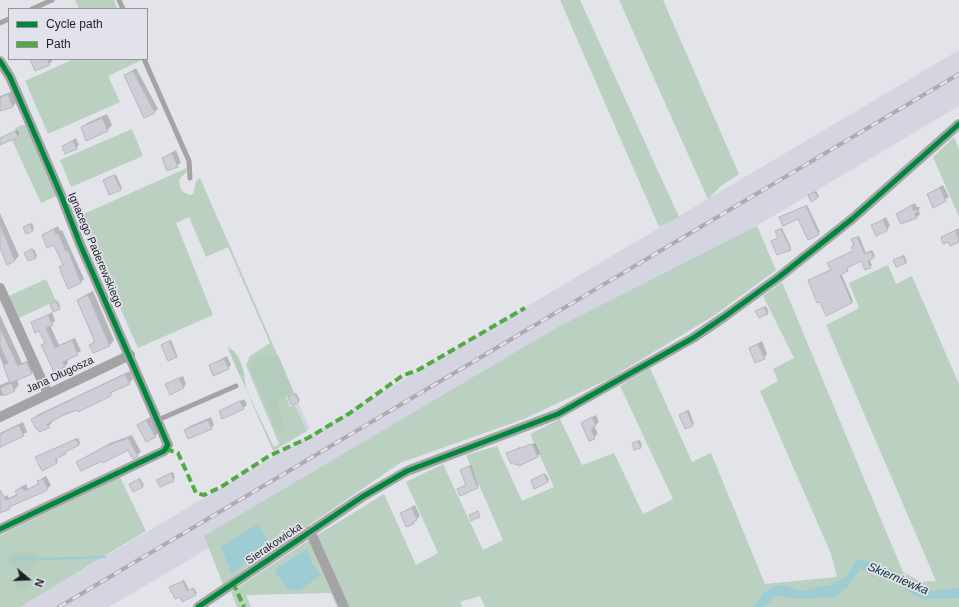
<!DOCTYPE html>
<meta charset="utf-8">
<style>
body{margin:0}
#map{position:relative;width:959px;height:607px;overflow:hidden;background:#e3e4e9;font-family:Helvetica,sans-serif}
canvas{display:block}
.legend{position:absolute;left:8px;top:8px;width:140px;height:52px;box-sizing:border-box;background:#e1e2eb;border:1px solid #93949b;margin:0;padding:5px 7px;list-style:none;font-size:12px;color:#1f2023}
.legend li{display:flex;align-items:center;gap:8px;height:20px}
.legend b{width:20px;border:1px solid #93949b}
.north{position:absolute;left:8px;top:559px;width:40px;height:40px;-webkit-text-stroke:3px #e1e2eb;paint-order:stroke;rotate:109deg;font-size:11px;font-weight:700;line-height:16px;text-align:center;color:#1f2023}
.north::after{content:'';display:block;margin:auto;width:14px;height:18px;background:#1f2023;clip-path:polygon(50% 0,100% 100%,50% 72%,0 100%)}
</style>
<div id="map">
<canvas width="959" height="607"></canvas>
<ul class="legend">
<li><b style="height:5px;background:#00873e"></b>Cycle path</li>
<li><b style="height:5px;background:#52aa43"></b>Path</li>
</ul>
<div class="north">N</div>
</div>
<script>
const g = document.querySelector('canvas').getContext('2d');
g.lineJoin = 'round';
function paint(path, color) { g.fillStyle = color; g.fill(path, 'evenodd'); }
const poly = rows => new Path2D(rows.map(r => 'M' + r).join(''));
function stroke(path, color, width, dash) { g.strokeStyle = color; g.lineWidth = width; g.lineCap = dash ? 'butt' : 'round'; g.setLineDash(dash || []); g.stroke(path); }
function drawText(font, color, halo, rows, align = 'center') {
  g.font = font + ' Helvetica,sans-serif'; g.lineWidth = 3.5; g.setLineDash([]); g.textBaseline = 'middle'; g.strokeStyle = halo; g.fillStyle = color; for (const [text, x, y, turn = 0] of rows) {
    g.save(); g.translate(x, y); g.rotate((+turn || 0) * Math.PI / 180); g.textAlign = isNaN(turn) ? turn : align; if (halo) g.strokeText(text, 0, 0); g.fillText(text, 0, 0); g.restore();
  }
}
paint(poly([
 [959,50,959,106,831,182,109,607,20,607],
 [294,393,310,429,307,431,295,405,290,407,286,396]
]), '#d4d5e0');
paint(poly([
 [75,0,114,0,117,8,79,9],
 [560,0,580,0,679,217,659,227],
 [619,0,663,0,739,174,721,186,708,199],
 [74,59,139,59,140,61,108,76,120,102,48,134,25,81],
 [22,125,28,125,59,195,41,203,12,140,18,137,15,128],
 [132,129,143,156,71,187,60,160],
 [954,137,959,149,959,217,933,157],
 [187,168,186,173,181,177,179,181,180,187,183,192,190,195,193,194,196,181,200,178,294,393,286,397,290,407,295,405,307,431,273,451,229,351,227,346,234,351,239,358,244,372,246,389,274,447,279,444,246,365,250,356,270,343,228,247,206,257,189,217,176,223,213,315,138,348,79,216],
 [757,226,776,270,715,315,609,379,524,419,400,463,223,584,204,536,558,327],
 [888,265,896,284,912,276,959,384,959,607,485,607,480,596,460,602,462,607,337,607,331,593,246,595,251,607,237,607,231,592,309,540,384,494,416,565,438,553,406,482,443,464,483,550,503,540,466,455,497,446,522,501,554,487,530,434,560,419,582,465,614,453,643,514,673,499,620,386,650,368,692,462,711,453,765,584,837,577,831,554,760,391,778,381,773,369,794,358,763,296,782,282,903,572,921,582,936,581,826,325,859,308,849,283],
 [46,279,56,301,19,318,9,296],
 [120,477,146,531,20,607,0,607,0,533,1,535]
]), '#bad0c1');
paint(poly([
 [229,349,235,355,242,367,243,375,239,374],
 [264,355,278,355,294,393,280,399,278,402,285,430,282,434,277,430,252,374,251,365,253,360,257,356],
 [24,551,36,553,38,557,34,569,27,571,18,569,13,567,10,562,10,557,15,553],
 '15 583a8 8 0 1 1 16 0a8 8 0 1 1-16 0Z'
]), '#b4ccbb');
paint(poly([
 [258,524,267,540,232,575,221,547],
 [307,549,312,563,321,575,300,590,289,590,275,572,278,567],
 [861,559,890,569,907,579,914,580,931,591,959,588,959,598,923,599,914,595,895,580,860,569,849,585,834,597,798,599,777,595,764,607,753,607,764,592,774,587,782,585,802,591,833,584,846,577,856,560]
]), '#9eccd3');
paint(poly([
 [31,59,52,59,52,61,49,64],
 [136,68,158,109,155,112,125,75],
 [11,92,16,103,13,106,0,110,0,96],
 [107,114,112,125,107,131,82,128,87,123],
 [17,130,19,134,17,136,0,144,0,138],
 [76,138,79,145,76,148,63,146],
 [176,150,181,163,168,170,163,158],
 [116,175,122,188,120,189,105,179],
 [943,185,949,197,934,206,928,194],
 [816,191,819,196,818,197,810,194],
 [915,203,917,207,921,207,918,210,920,214,917,217,902,223,898,214],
 [807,205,820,232,808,239,798,218,780,217],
 [0,213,19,256,15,260,0,246],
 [886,217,890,226,887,229,872,226],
 [32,223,34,229,27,233,26,226],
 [58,226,60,231,62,230,84,279,81,282,60,267,63,264,54,243,43,235],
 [782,228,791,247,790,249,773,240,779,238,777,230],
 [959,228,959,241,950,245,948,241,942,237],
 [859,236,866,253,872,250,875,256,869,259,872,265,870,267,862,260,848,266,847,270,841,273,853,301,851,303,809,280,831,269,854,251,852,240],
 [34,249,37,256,36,257,27,252],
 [904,255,907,261,905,262,896,259],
 [93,291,114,340,110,345,93,352,90,345,95,340,78,301,83,296],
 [58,301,60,307,59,308,52,303],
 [766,306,769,312,767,313,758,310],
 [52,312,55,321,50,325,59,345,75,338,81,351,67,359,68,363,65,366,55,370,42,345,45,342,39,330,32,323],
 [0,315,22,363,30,360,35,370,31,373,17,379,19,385,14,390,0,396,0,385,10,381,0,357],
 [171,340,177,355,176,357,162,345],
 [762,341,767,354,764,358,750,348],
 [227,356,231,365,228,368,210,365],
 [130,371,133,379,129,383,114,390,110,396,51,421,52,423,48,427,33,419,37,415],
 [183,376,186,384,183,388,166,384],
 [296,393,300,400,298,401,291,396],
 [244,399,247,405,243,408,220,412],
 [689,410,694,424,685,428,680,415],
 [596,415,599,422,594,426,598,434,590,440,582,423],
 [150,417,158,433,155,436,138,425],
 [211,417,214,425,211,428,185,430,188,427],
 [23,422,27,432,0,448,0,433],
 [132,435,141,452,137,455,128,449,102,460,78,462,110,443],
 [78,438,80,443,79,445,66,451,65,454,56,458,58,461,57,462,43,470,36,457,38,456],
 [640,440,642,446,640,447,633,443],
 [535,443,540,454,537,456,507,453,520,447,521,449],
 [471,465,479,486,458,489,467,484,461,470],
 [173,472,175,478,160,485,159,479],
 [546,474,549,480,547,482,533,479],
 [46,476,51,485,48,488,0,512,0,499,7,495,9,498,17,494,16,491,19,488,26,484,28,489,39,483,42,478],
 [140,478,144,485,142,486,131,483],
 [415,505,420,516,413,523,401,513],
 [184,580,189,590,194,588,197,593,196,594,180,596,172,586]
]), '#0003');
stroke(poly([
 [8,560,105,557]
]), '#9eccd3', 2.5);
const building = poly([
 [30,59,47,59,50,65,35,71,30,59],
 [133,71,155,113,144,118,124,75,133,71],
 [8,94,13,107,0,111,0,98,8,94],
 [102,118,108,131,86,141,81,127,102,118],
 [15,131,18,137,0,145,0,138,15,131],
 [73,141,77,149,65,154,62,146,73,141],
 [172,153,178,167,167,171,162,158,172,153],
 [114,175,121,190,109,195,103,180,114,175],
 [940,188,946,201,933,208,927,194,940,188],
 [815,192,818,198,811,202,808,195,815,192],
 [912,205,913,210,919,210,915,214,917,218,901,224,896,214,912,205],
 [806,206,819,235,808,240,798,219,783,226,779,217,806,206],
 [883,220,888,230,876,236,871,225,883,220],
 [0,224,15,261,7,265,0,248,0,224],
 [30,224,33,231,26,234,23,227,30,224],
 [54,229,56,234,58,233,66,251,68,250,81,283,68,289,59,267,63,265,54,245,47,248,42,235,54,229],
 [781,229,791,250,777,255,771,241,778,238,775,231,781,229],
 [956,230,959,242,950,246,948,242,943,244,941,237,956,230],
 [857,237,865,254,871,251,874,258,868,261,871,268,865,270,861,261,847,268,848,271,840,275,852,303,826,316,820,302,817,303,808,280,831,270,827,263,853,251,851,247,854,246,851,239,857,237],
 [32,249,36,258,28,261,24,253,32,249],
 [903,256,906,263,896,267,893,260,903,256],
 [88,295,110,346,93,353,89,345,95,342,77,300,88,295],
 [56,301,60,309,53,312,50,304,56,301],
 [764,307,768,314,759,318,755,311,764,307],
 [48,315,53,325,46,328,55,348,72,340,78,355,65,361,63,362,65,367,54,372,41,345,45,343,39,331,35,333,31,322,48,315],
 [0,328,18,366,27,362,32,374,10,383,3,365,8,363,0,346,0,328],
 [169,341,177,357,168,361,161,345,169,341],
 [758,344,765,359,755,363,749,348,758,344],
 [224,359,229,369,213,376,209,365,224,359],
 [125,374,130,384,110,393,111,396,78,412,76,410,64,415,47,424,49,428,39,432,38,429,36,429,31,419,125,374],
 [179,378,184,388,170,395,165,384,179,378],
 [11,383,15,391,3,396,0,388,11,383],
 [295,394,299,402,292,405,288,397,295,394],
 [240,401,244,409,222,419,219,411,240,401],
 [687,411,693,426,685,429,679,415,687,411],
 [592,417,596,426,591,429,595,439,589,441,581,423,592,417],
 [146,420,156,437,146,442,137,425,146,420],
 [208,420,212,429,188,439,184,430,208,420],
 [19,425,24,436,0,447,0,434,19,425],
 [128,438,138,456,133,459,128,450,103,463,102,461,81,471,76,462,106,446,128,438],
 [76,439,79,445,65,452,66,454,55,459,57,463,42,471,35,457,76,439],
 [638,441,641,448,634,450,632,443,638,441],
 [532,444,538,457,519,466,518,464,515,465,514,462,511,464,506,453,532,444],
 [469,466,478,488,460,496,457,489,466,485,460,470,469,466],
 [171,473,174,481,160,487,156,480,171,473],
 [544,474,548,482,534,489,531,480,544,474],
 [43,479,48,489,46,491,9,507,10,509,0,513,0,490,6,500,17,495,15,491,22,487,24,491,39,484,37,481,43,479],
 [139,479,143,487,133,492,129,484,139,479],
 [412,508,417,520,413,522,414,524,406,527,400,513,412,508],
 [478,511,480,517,471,521,469,515,478,511],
 [183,581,187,591,193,588,196,595,182,602,180,597,175,599,169,587,183,581]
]);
paint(building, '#cdced8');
stroke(building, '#b7b7bb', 1);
stroke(poly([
 [119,0,123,9],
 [32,9,52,0],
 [0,23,9,19],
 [144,59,189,161,190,178],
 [158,420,236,386]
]), '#a4a3a5', 5);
stroke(poly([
 [0,61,10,77,61,195,80,244,168,445,164,451,0,529],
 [0,288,48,394],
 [0,417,130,355],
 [310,531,344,607],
 [198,607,362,497,407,471,558,414,693,338,724,317,779,277,852,219,959,124]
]), '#a4a3a5', 10);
const rail = poly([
 [59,607,959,74]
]);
stroke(rail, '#acabae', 4);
stroke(rail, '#e1e2eb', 2.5, [8]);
stroke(poly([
 [166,449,178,453,196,493,204,495,221,487,269,456,308,438,350,413,402,376,418,370,525,308],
 [233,583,244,607]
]), '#52aa43', 4, [8, 4]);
stroke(poly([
 [0,61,10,77,61,195,80,244,168,445,164,451,0,529],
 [198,607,362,497,407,471,558,414,693,338,724,317,779,277,852,219,959,124]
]), '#00873e', 5);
drawText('11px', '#1f2023', '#e1e2eb', [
 ["Ignacego Paderewskiego",95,250,67],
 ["Jana Długosza",60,375,-25],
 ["Sierakowicka",274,544,-34]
]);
drawText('italic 12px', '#0f3134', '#e1e2eb', [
 ["Skierniewka",898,579,23]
]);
</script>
